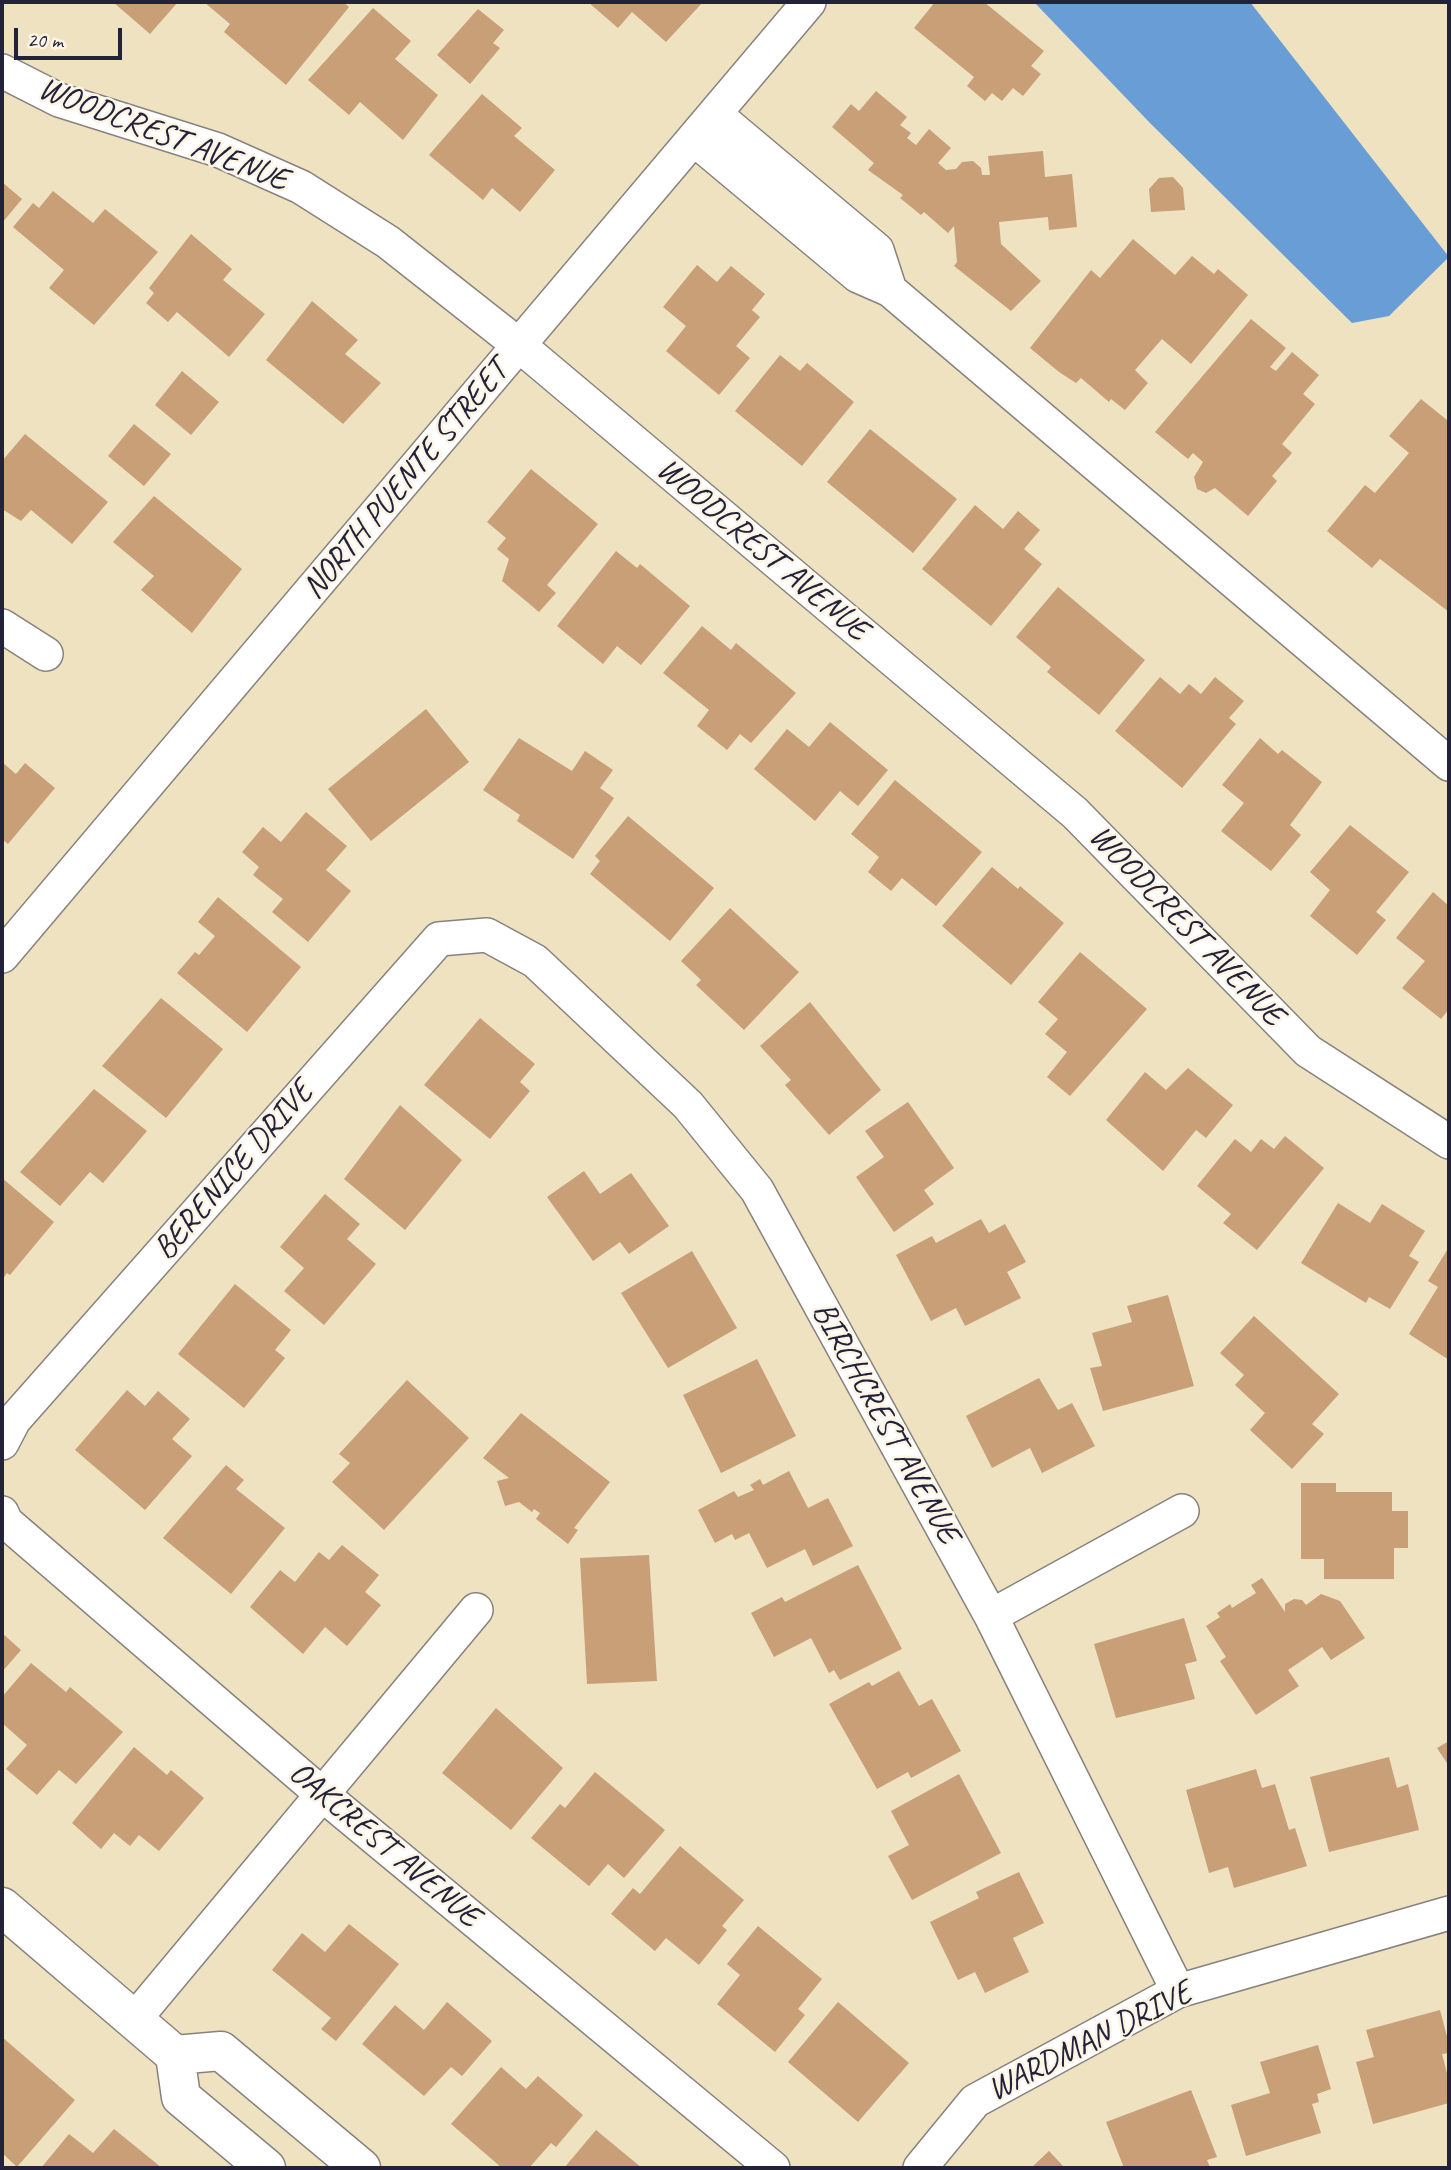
<!DOCTYPE html>
<style>
body{margin:0}
#map{position:relative;width:1451px;height:2170px;overflow:hidden;background:#eee2c1;font-family:Caveat,sans-serif}
canvas{display:block}
.frame{position:absolute;inset:0;border:4px solid #22223b;pointer-events:none}
.scale{position:absolute;left:14px;top:28px;width:108px;height:32px;box-sizing:border-box;border:4px solid #22223b;border-top:0;padding-left:9px;font-size:21px;line-height:24px;white-space:nowrap;color:#22223b;-webkit-text-stroke:5px #fcf5e5;paint-order:stroke}
</style>
<div id="map">
<canvas width="1451" height="2170"></canvas>
<div class="frame"></div>
<div class="scale">20 m</div>
</div>
<script>
const g = document.querySelector('canvas').getContext('2d');
g.lineJoin = 'round';
function paint(path, color) { g.fillStyle = color; g.fill(path, 'evenodd'); }
const poly = rows => new Path2D(rows.map(r => 'M' + r).join(''));
function stroke(path, color, width, dash) { g.strokeStyle = color; g.lineWidth = width; g.lineCap = dash ? 'butt' : 'round'; g.setLineDash(dash || []); g.stroke(path); }
function drawText(font, color, halo, rows, align = 'center') {
  g.font = font + ' Caveat,sans-serif'; g.lineWidth = 5; g.setLineDash([]); g.textBaseline = 'middle'; g.strokeStyle = halo; g.fillStyle = color; for (const [text, x, y, turn = 0] of rows) {
    g.save(); g.translate(x, y); g.rotate((+turn || 0) * Math.PI / 180); g.textAlign = isNaN(turn) ? turn : align; if (halo) g.strokeText(text, 0, 0); g.fillText(text, 0, 0); g.restore();
  }
}
paint(poly([
 [1034,2,1250,2,1449,257,1389,316,1352,323,1150,123]
]), '#689dd5');
paint(poly([
 [113,2,178,2,150,34],
 [204,2,343,2,349,7,286,85,224,32,230,24],
 [588,2,703,2,666,42,632,12,618,28],
 [935,2,984,2,1044,51,1031,66,1041,74,1023,96,1013,88,1002,101,992,93,985,101,967,86,974,77,914,28],
 [373,8,411,41,395,59,438,95,403,140,360,102,349,115,308,80],
 [478,9,504,30,493,43,500,48,470,84,437,55],
 [876,91,907,117,900,125,911,133,907,138,916,145,929,129,951,148,938,163,946,170,956,169,962,162,973,161,981,168,982,175,990,175,988,156,1043,151,1045,177,1072,174,1077,227,1049,230,1048,217,999,222,1001,244,1041,281,1011,311,954,266,957,262,954,226,948,233,924,212,921,215,900,198,903,195,868,170,874,163,832,127,851,104,859,111],
 [482,94,522,128,514,136,555,170,520,212,492,188,483,200,429,155],
 [1173,177,1183,188,1185,210,1151,212,1149,189,1159,178],
 [2,182,22,199,2,223],
 [53,191,93,223,105,209,158,252,94,325,49,288,64,270,13,227,33,203,39,208],
 [191,234,232,269,223,280,265,314,229,357,177,312,168,322,146,303,154,293,149,288],
 [1133,239,1175,275,1192,256,1214,274,1218,269,1248,295,1191,364,1162,339,1135,370,1148,383,1125,410,1111,399,1109,402,1081,378,1076,383,1059,372,1030,348,1091,270,1100,278],
 [697,265,717,282,731,266,765,294,752,310,760,317,736,346,750,358,719,395,666,351,686,326,663,307],
 [312,301,358,340,345,354,381,383,343,424,266,360],
 [1251,319,1286,348,1270,367,1276,371,1292,352,1319,375,1303,394,1315,404,1282,444,1292,453,1272,476,1277,481,1248,516,1215,488,1206,493,1197,489,1194,477,1203,462,1193,453,1188,459,1155,432],
 [780,355,800,371,807,363,854,402,802,466,735,411],
 [182,371,219,402,191,435,155,405],
 [1421,399,1447,420,1449,417,1449,612,1380,559,1372,568,1327,531,1365,485,1375,493,1409,453,1389,436],
 [134,424,171,454,144,486,108,456],
 [870,429,957,499,913,553,827,482],
 [25,434,108,502,72,544,31,510,21,521,2,509,2,461],
 [531,469,598,524,547,585,556,593,539,612,502,581,509,559,497,549,506,538,487,522],
 [154,496,242,569,192,633,141,590,154,576,113,542],
 [975,505,1003,529,1018,511,1040,530,1024,549,1042,564,991,626,922,569],
 [616,551,637,568,640,564,690,606,641,665,617,646,603,664,557,626],
 [1058,587,1145,660,1099,715,1047,672,1051,667,1016,637],
 [702,626,731,650,736,643,796,693,751,743,740,734,727,750,697,726,709,710,663,673],
 [1160,677,1180,694,1189,684,1201,694,1215,677,1244,701,1229,718,1236,724,1182,788,1115,731],
 [426,709,469,762,371,841,328,789],
 [830,722,888,770,858,806,840,791,815,821,754,769,787,729,809,747],
 [519,738,572,771,585,751,613,770,600,788,614,798,573,859,517,821,520,815,483,790],
 [1260,738,1278,754,1282,750,1322,782,1290,825,1301,835,1271,871,1221,831,1244,803,1222,785],
 [2,762,16,774,25,763,55,788,8,844,2,839],
 [895,780,982,852,936,906,902,878,891,891,868,872,879,857,851,834],
 [306,812,347,846,326,870,351,891,308,942,272,912,283,899,253,875,259,867,242,852,263,827,281,842],
 [628,816,714,888,670,941,590,874,600,861,595,856],
 [1350,825,1409,872,1376,912,1386,920,1357,955,1310,916,1330,890,1310,872],
 [992,867,1018,889,1020,886,1064,923,1011,985,942,926],
 [1433,892,1449,906,1449,1009,1441,1019,1402,988,1425,961,1396,938],
 [218,897,301,967,247,1032,177,973,195,952,199,955,215,936,198,922],
 [730,908,799,972,744,1030,696,985,701,980,681,961],
 [1080,952,1147,1009,1070,1096,1047,1077,1067,1052,1045,1034,1058,1019,1038,1002],
 [161,998,223,1049,166,1118,102,1066],
 [810,1002,881,1090,829,1135,785,1085,791,1080,760,1046],
 [480,1018,535,1064,520,1082,530,1091,490,1139,424,1085],
 [1188,1068,1233,1105,1206,1138,1196,1130,1163,1171,1106,1120,1145,1072,1166,1090],
 [94,1089,147,1131,103,1183,90,1172,60,1206,20,1172],
 [908,1102,954,1168,924,1190,934,1204,894,1232,856,1177,884,1157,865,1131],
 [400,1105,462,1160,405,1230,344,1179],
 [1285,1136,1324,1168,1257,1250,1223,1223,1231,1214,1197,1186,1235,1139,1251,1152,1261,1139,1274,1149],
 [584,1171,600,1194,631,1173,669,1226,629,1254,620,1242,593,1261,547,1197],
 [2,1178,54,1222,10,1275,7,1273,2,1280],
 [325,1194,360,1224,347,1239,376,1264,324,1325,284,1291,304,1268,280,1247],
 [1338,1203,1370,1223,1382,1204,1425,1231,1409,1256,1419,1262,1390,1309,1369,1297,1366,1303,1301,1263],
 [981,1219,989,1233,1005,1224,1026,1262,1007,1272,1021,1298,965,1326,956,1308,931,1321,896,1255,932,1236,936,1243],
 [1449,1247,1449,1360,1409,1334,1438,1287,1428,1281],
 [692,1251,737,1328,668,1368,621,1293],
 [235,1284,291,1330,275,1350,285,1358,244,1408,178,1354],
 [1168,1295,1194,1386,1103,1411,1090,1368,1102,1366,1092,1333,1132,1322,1127,1306],
 [1254,1316,1339,1394,1312,1424,1324,1434,1292,1469,1250,1430,1265,1413,1235,1385,1244,1375,1220,1353],
 [757,1359,796,1436,721,1473,683,1395],
 [1039,1378,1058,1410,1072,1403,1095,1446,1042,1473,1030,1448,992,1468,966,1416],
 [407,1380,469,1438,384,1530,332,1482,350,1463,339,1454],
 [127,1390,145,1406,158,1391,190,1419,172,1439,192,1456,145,1510,75,1450],
 [521,1413,610,1482,574,1528,578,1530,568,1544,536,1519,540,1513,534,1509,532,1512,519,1502,505,1506,497,1481,509,1478,483,1458],
 [226,1465,244,1480,236,1489,285,1528,231,1594,163,1538],
 [789,1471,808,1508,828,1498,853,1546,813,1566,805,1549,767,1568,749,1533,735,1540,732,1534,715,1543,698,1510,734,1491,738,1497,754,1490,750,1485,760,1479,763,1485],
 [1301,1483,1336,1483,1336,1492,1392,1492,1392,1511,1408,1511,1408,1548,1394,1548,1394,1579,1324,1579,1324,1559,1301,1559],
 [342,1545,379,1575,365,1592,381,1605,347,1646,325,1627,303,1654,250,1607,280,1570,295,1582,319,1552,329,1560],
 [649,1555,657,1681,587,1684,580,1558],
 [858,1565,902,1649,840,1680,834,1670,829,1673,811,1638,774,1657,751,1613,782,1597,785,1602],
 [1262,1578,1285,1612,1285,1604,1294,1599,1302,1600,1306,1605,1321,1594,1340,1601,1365,1638,1331,1660,1322,1647,1288,1670,1299,1686,1256,1715,1220,1661,1226,1657,1206,1626,1220,1617,1217,1613,1230,1604,1232,1608,1256,1593,1251,1585],
 [1184,1618,1197,1661,1185,1664,1195,1699,1116,1718,1094,1644],
 [2,1633,21,1650,2,1672],
 [31,1663,66,1692,70,1687,123,1732,76,1784,59,1770,37,1795,6,1769,27,1745,2,1723,2,1697],
 [899,1671,919,1706,932,1699,961,1751,911,1778,908,1772,877,1789,829,1704,869,1682,872,1686],
 [496,1708,563,1768,511,1830,442,1773],
 [1449,1741,1449,1766,1437,1748],
 [134,1747,167,1775,171,1770,204,1798,159,1851,139,1835,130,1846,114,1833,101,1849,72,1823],
 [1389,1757,1397,1788,1408,1784,1419,1830,1329,1852,1310,1777],
 [1256,1769,1262,1788,1275,1784,1289,1830,1295,1828,1307,1866,1234,1888,1228,1867,1209,1873,1186,1790],
 [595,1772,665,1830,624,1878,608,1864,589,1886,531,1838,560,1804,565,1808],
 [959,1774,1001,1853,912,1900,888,1856,909,1845,891,1811],
 [680,1846,744,1900,722,1926,727,1930,699,1965,666,1938,655,1951,611,1914,633,1888,640,1894],
 [1019,1872,1044,1923,1013,1938,1029,1972,985,1993,975,1972,958,1980,930,1922,979,1898,976,1892],
 [349,1924,399,1964,336,2041,321,2029,331,2018,272,1970,302,1933,325,1952],
 [758,1926,822,1979,798,2009,805,2015,775,2052,717,2004,740,1975,727,1964],
 [447,2002,492,2041,462,2076,451,2067,424,2096,362,2044,395,2005,424,2030],
 [838,2002,909,2063,858,2122,788,2062],
 [1440,2010,1449,2044,1449,2053,1442,2054,1449,2081,1449,2103,1373,2124,1356,2062,1374,2057,1366,2030],
 [2,2037,75,2100,17,2167,2,2153],
 [1318,2045,1331,2089,1317,2094,1319,2102,1312,2104,1321,2133,1246,2156,1231,2105,1270,2093,1260,2062],
 [501,2067,526,2089,538,2076,583,2115,556,2147,551,2143,529,2168,502,2168,451,2124],
 [1191,2090,1217,2157,1207,2160,1210,2167,1124,2168,1106,2122],
 [114,2129,162,2168,41,2168,69,2134,93,2153],
 [596,2130,642,2168,564,2168],
 [1049,2151,1065,2168,1031,2168]
]), '#c89f77');
const minor = poly([
 [2,71,59,100,218,150,301,187,388,242,520,346,1075,813,1308,1051,1449,1142],
 [694,139,858,276,890,290,877,250,715,114],
 [890,290,1449,764],
 [2,626,46,654],
 [2,956,809,2],
 [2,1443,14,1420,439,939,487,935,535,961,688,1105,757,1190,991,1616,1178,1991],
 [2,1513,6,1522,323,1795,773,2168],
 [991,1616,1182,1511],
 [134,2020,476,1610],
 [920,2168,975,2101,1178,1991,1449,1913]
]);
const tertiary = poly([
 [2,1907,175,2055,181,2097,266,2168],
 [175,2055,221,2051,361,2168]
]);
stroke(minor, '#88827e', 36);
stroke(tertiary, '#88827e', 41);
stroke(minor, '#fff', 33);
stroke(tertiary, '#fff', 38);
drawText('33px', '#22223b', '#fcf5e5', [
 ["WOODCREST AVENUE",163,135,21],
 ["NORTH PUENTE STREET",406,480,-50],
 ["WOODCREST AVENUE",762,550,40],
 ["WOODCREST AVENUE",1186,926,46],
 ["BERENICE DRIVE",234,1171,-49],
 ["BIRCHCREST AVENUE",885,1423,61],
 ["OAKCREST AVENUE",384,1845,40],
 ["WARDMAN DRIVE",1090,2042,-27]
]);
</script>
